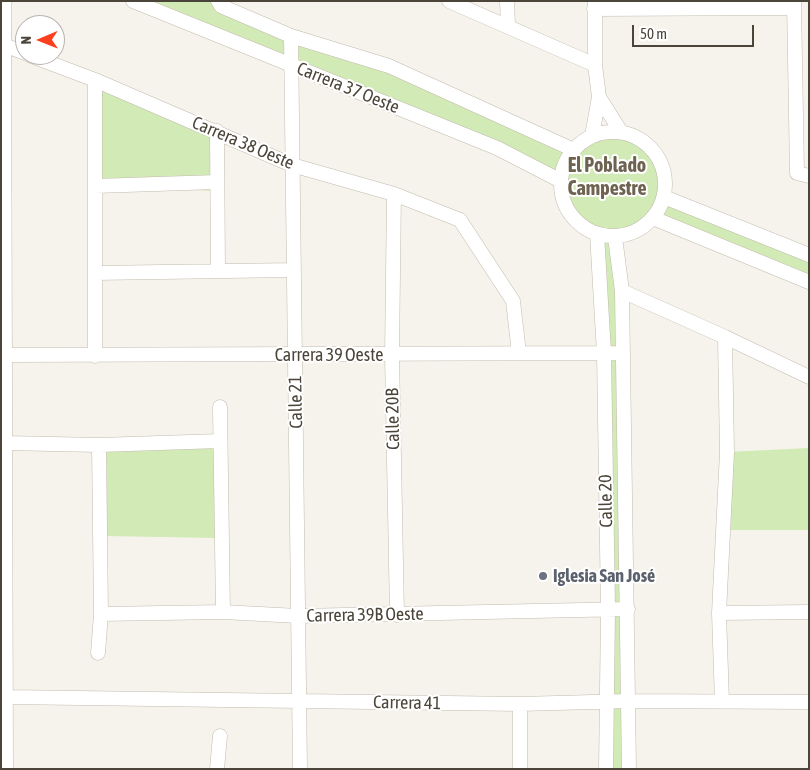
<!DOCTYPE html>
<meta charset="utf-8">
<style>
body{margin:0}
#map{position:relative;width:810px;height:770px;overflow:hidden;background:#f6f3ec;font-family:"Asap Condensed",sans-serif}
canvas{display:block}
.frame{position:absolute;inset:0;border:2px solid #4b4439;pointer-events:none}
.north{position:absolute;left:15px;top:15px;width:50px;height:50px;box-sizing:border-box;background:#fff;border:1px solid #b7b4b0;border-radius:50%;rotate:269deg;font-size:14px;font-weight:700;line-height:20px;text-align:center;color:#4b4439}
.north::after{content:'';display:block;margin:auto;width:18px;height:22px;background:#fc3f1d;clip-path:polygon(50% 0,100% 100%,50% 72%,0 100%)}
.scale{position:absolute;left:632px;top:25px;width:122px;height:22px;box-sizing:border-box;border:2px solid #4b4439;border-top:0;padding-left:6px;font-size:15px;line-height:18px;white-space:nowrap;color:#4b4439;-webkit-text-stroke:4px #fff;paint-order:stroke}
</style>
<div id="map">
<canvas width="810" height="770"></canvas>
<div class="frame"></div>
<div class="north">N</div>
<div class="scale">50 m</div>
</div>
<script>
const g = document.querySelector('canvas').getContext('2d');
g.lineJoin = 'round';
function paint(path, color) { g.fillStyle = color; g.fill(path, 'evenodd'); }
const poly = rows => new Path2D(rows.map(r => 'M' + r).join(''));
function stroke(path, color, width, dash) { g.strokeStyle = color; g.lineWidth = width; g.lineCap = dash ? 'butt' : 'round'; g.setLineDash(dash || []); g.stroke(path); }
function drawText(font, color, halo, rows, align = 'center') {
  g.font = font + ' "Asap Condensed",sans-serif'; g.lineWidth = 4; g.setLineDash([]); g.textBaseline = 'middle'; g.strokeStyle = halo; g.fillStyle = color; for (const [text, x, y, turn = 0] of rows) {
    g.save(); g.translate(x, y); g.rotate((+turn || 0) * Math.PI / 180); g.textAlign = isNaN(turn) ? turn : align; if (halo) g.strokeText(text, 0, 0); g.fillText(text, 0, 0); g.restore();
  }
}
paint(poly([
 [133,1,218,1,389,66,574,150,592,136,607,132,621,132,637,138,651,148,661,163,665,179,664,197,809,255,809,282,653,218,641,229,628,234,615,237,629,769,606,769,597,234,582,226,570,214,563,198,561,181],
 [95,80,217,131,217,191,95,186],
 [218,443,219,538,102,536,99,447],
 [809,448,809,530,722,530,727,452]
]), '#d2eab5');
const minor = poly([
 [4,1,6,769],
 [133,1,497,148,561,181],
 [218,1,221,6,291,36,389,66,574,150],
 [449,1,595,65],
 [507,1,508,26],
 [794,1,797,173,809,176],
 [594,9,794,8],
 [291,36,300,769],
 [1,44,25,53],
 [29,55,95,80,292,165,394,194,460,220,513,301,519,353],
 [95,80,95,356],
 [599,97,621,132],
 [217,131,218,271],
 '561 184a52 52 0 1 1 104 0a52 52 0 1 1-104 0Z',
 [592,136,599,97,595,65,595,1],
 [95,186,217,182],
 [394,194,392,355,397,615],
 [664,197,809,255],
 [653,218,809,282],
 [597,234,604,353,608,610,606,769],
 [615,237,622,291,629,769],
 [95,273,294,270],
 [622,291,725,337,809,377],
 [5,355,623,353],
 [220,407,223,612],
 [5,443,99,445,220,441],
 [719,613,809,612],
 [101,614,223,612,298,616,628,609],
 [98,653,101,614,99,445],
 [5,697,520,704,629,701,809,702],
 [722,702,719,613,727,452,725,337],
 [520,704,520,769],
 [217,769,220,736]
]);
stroke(minor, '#c2bbae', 15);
stroke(minor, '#fff', 14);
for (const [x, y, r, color] of [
 [543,576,5,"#6b7280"]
]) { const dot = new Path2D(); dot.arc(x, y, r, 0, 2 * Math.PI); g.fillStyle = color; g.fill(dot); stroke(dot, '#fff', 2); }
drawText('18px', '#4b4439', '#fff', [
 ["Carrera 37 Oeste",348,88,22],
 ["Carrera 38 Oeste",243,143,23],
 ["Carrera 39 Oeste",329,355],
 ["Calle 21",296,402,-91],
 ["Calle 20B",393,419,-91],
 ["Calle 20",606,501,-91],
 ["Carrera 39B Oeste",365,615,-1],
 ["Carrera 41",407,703,1]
]);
drawText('bold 18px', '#5b616d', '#fff', [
 ["Iglesia San José",553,576]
], 'left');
drawText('bold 20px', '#6e6250', '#fff', [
 ["El Poblado",607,166],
 ["Campestre",607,189]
]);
</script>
